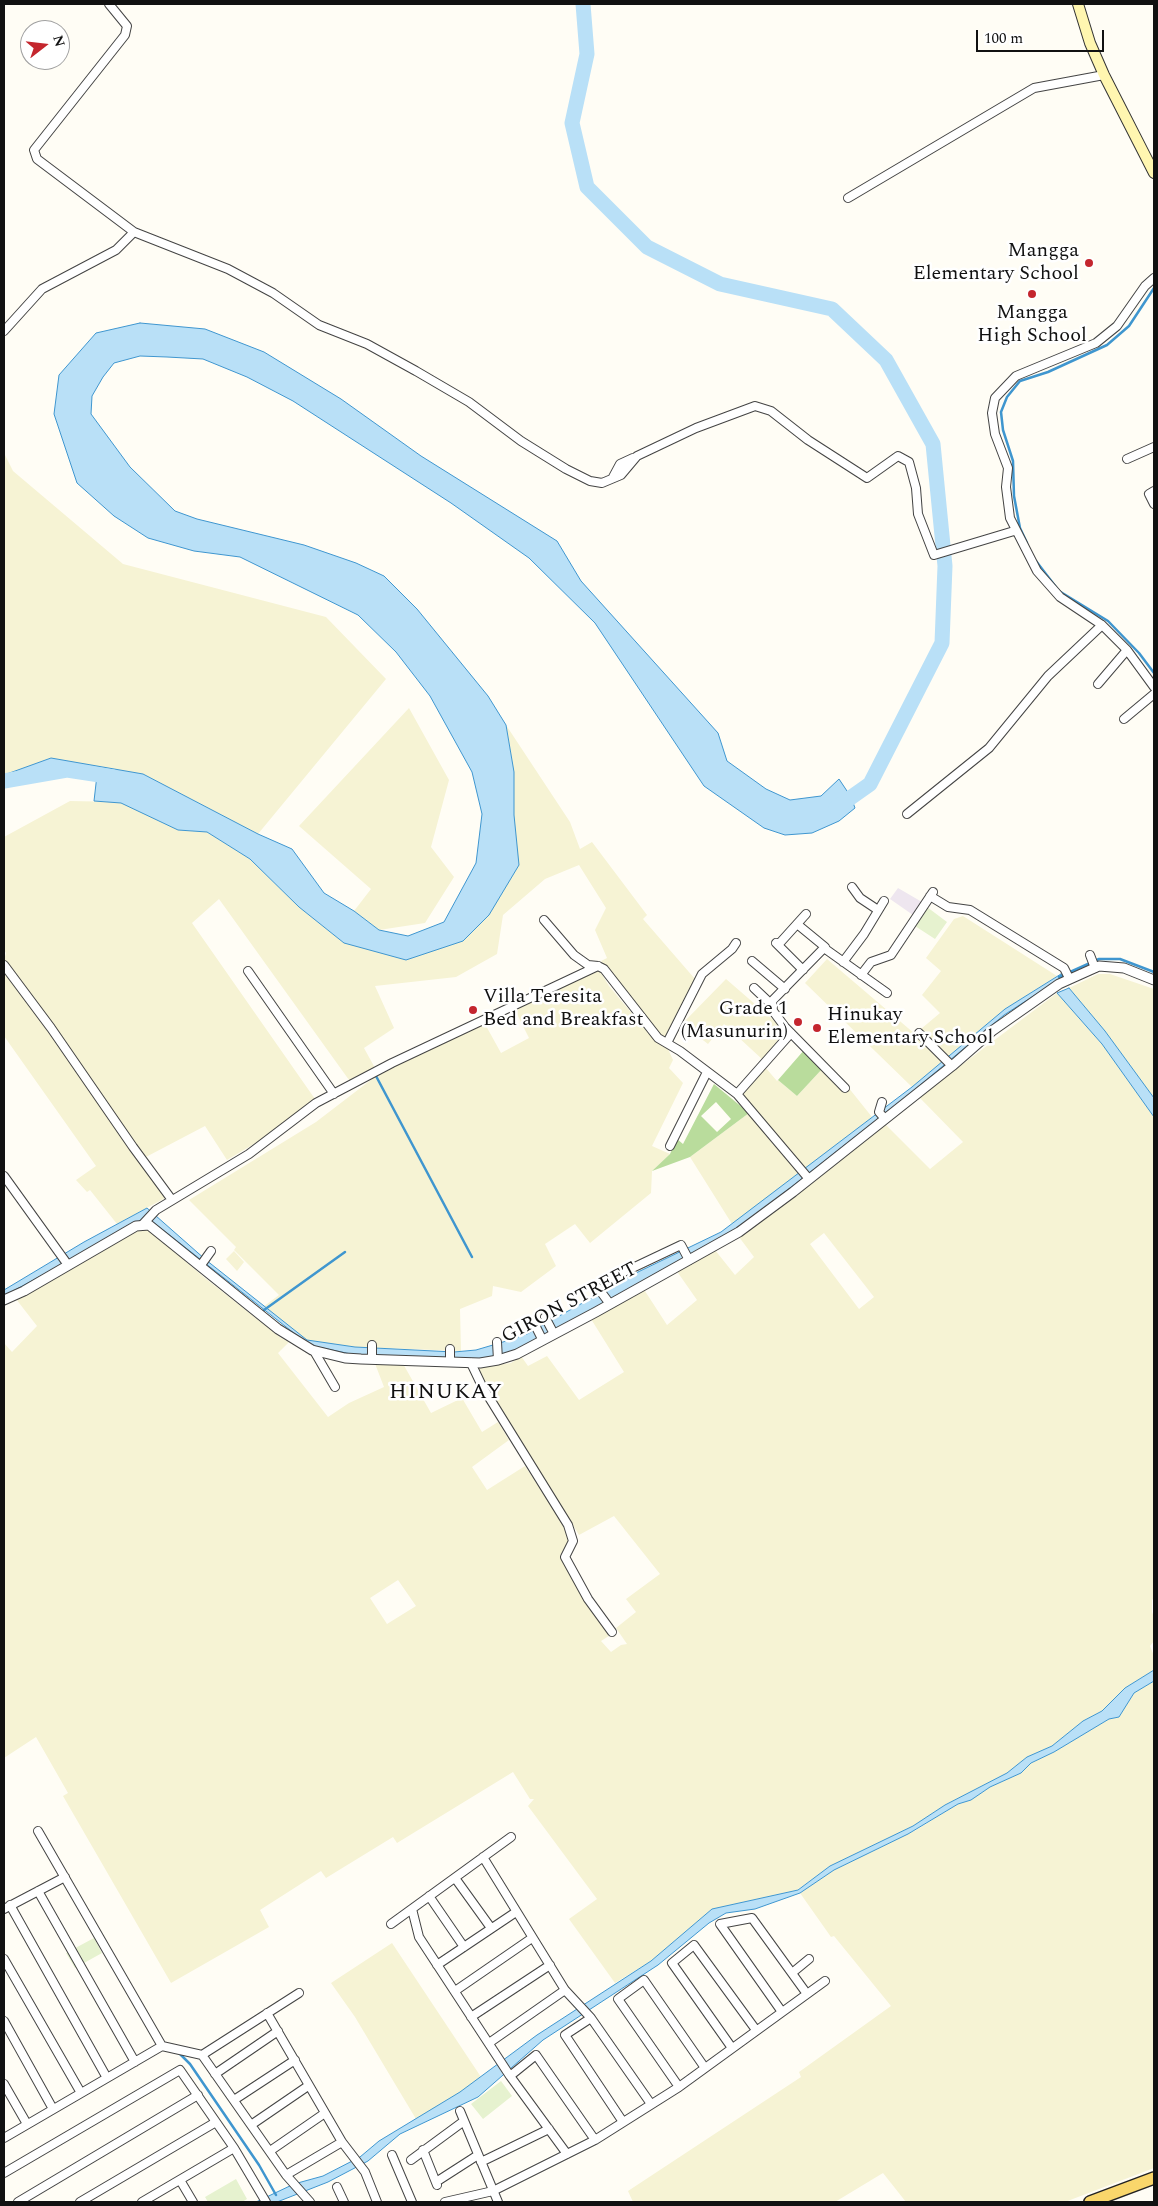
<!DOCTYPE html>
<style>
body{margin:0}
#map{position:relative;width:1158px;height:2206px;overflow:hidden;background:#fffdf5;font-family:Spectral,serif}
canvas{display:block}
.frame{position:absolute;inset:0;border:5px solid #111;pointer-events:none}
.north{position:absolute;left:20px;top:20px;width:50px;height:50px;box-sizing:border-box;background:#fff;border:1px solid #a0a0a0;border-radius:50%;rotate:74deg;font-size:14px;font-weight:700;line-height:20px;text-align:center;color:#111}
.north::after{content:'';display:block;margin:auto;width:18px;height:22px;background:#c4262e;clip-path:polygon(50% 0,100% 100%,50% 72%,0 100%)}
.scale{position:absolute;left:976px;top:30px;width:128px;height:22px;box-sizing:border-box;border:2px solid #111;border-top:0;padding-left:6px;font-size:15px;line-height:18px;white-space:nowrap;color:#111;-webkit-text-stroke:4px #fff;paint-order:stroke}
</style>
<div id="map">
<canvas width="1158" height="2206"></canvas>
<div class="frame"></div>
<div class="north">N</div>
<div class="scale">100 m</div>
</div>
<script>
const g = document.querySelector('canvas').getContext('2d');
g.lineJoin = 'round';
function paint(path, color) { g.fillStyle = color; g.fill(path, 'evenodd'); }
const poly = rows => new Path2D(rows.map(r => 'M' + r).join(''));
function stroke(path, color, width, dash) { g.strokeStyle = color; g.lineWidth = width; g.lineCap = dash ? 'butt' : 'round'; g.setLineDash(dash || []); g.stroke(path); }
function drawText(font, color, halo, rows, align = 'center') {
  g.font = font + ' Spectral,serif'; g.lineWidth = 5; g.setLineDash([]); g.textBaseline = 'middle'; g.strokeStyle = halo; g.fillStyle = color; for (const [text, x, y, turn = 0] of rows) {
    g.save(); g.translate(x, y); g.rotate((+turn || 0) * Math.PI / 180); g.textAlign = isNaN(turn) ? turn : align; if (halo) g.strokeText(text, 0, 0); g.fillText(text, 0, 0); g.restore();
  }
}
paint(poly([
 [898,888,922,902,913,915,890,899]
]), '#eee6ef');
paint(poly([
 [4,453,13,471,123,564,326,617,386,679,258,834,143,774,51,758,4,775],
 [409,708,449,780,431,847,454,877,425,923,379,930,354,911,371,889,299,826],
 [506,725,570,822,580,849,592,842,647,915,643,919,695,979,675,1019,667,1039,658,1035,601,961,607,958,595,930,606,908,579,865,545,879,503,915,497,954,456,977,375,986,394,1028,364,1048,375,1068,349,1080,219,899,192,923,315,1099,264,1138,227,1160,205,1126,144,1158,66,1044,4,960,6,953,4,950,4,837,70,801,121,802,178,830,207,832,250,859,299,907,344,943,463,941,514,815,514,772],
 [963,916,1057,976,1005,1009,912,1087,805,983,827,959,915,1034,940,1013,922,995,941,971,926,958,954,919],
 [598,968,609,986,655,1041,668,1049,673,1060,669,1068,683,1083,652,1146,670,1154,652,1171,651,1193,590,1243,575,1224,545,1244,556,1266,521,1292,493,1286,492,1296,460,1309,461,1351,355,1347,307,1340,263,1307,279,1295,234,1250,236,1247,189,1200,316,1122,376,1076,426,1051,485,1024,501,1053,529,1038,515,1010],
 [4,969,50,1030,167,1197,117,1224,90,1190,87,1192,76,1180,96,1166,4,1036],
 [1098,974,1110,974,1154,989,1154,1098,1105,1031,1069,988],
 [726,979,785,1030,763,1060,724,1024,708,1044,682,1024],
 [1057,993,1102,1044,1154,1117,1154,1598,1152,1600,1152,1612,1154,1617,1154,1641,1150,1646,1154,1656,1154,1670,1125,1688,1102,1711,1083,1721,1052,1746,1027,1757,1007,1773,945,1805,913,1826,830,1866,797,1890,712,1909,651,1961,615,1983,569,1919,597,1899,528,1806,534,1799,530,1799,513,1772,397,1843,393,1837,326,1878,321,1871,260,1910,269,1927,171,1983,63,1796,68,1793,36,1737,4,1758,4,1343,12,1352,37,1326,16,1299,135,1229,145,1227,205,1278,281,1338,289,1342,278,1353,328,1417,349,1403,384,1387,374,1361,402,1362,431,1413,462,1398,482,1432,498,1422,509,1440,472,1467,487,1490,525,1466,567,1530,569,1541,560,1555,609,1636,601,1641,611,1652,621,1645,627,1644,616,1628,636,1612,626,1599,660,1574,614,1516,579,1535,476,1368,511,1363,521,1356,528,1366,547,1356,579,1400,624,1372,591,1319,643,1288,667,1325,697,1300,676,1270,715,1250,735,1275,754,1257,739,1237,814,1182,885,1124,930,1169,963,1142,919,1097],
 [824,1233,874,1297,859,1309,810,1244],
 [398,1580,416,1606,387,1624,370,1598],
 [765,1067,777,1081,778,1080,797,1096,823,1068,848,1087,872,1117,805,1169,740,1093],
 [749,1113,772,1143,800,1173,732,1224,690,1157],
 [234,1251,244,1262,237,1271,226,1259],
 [1154,1681,1154,2168,1065,2202,906,2202,883,2173,835,2202,633,2202,628,2191,801,2077,799,2072,891,2006,834,1936,831,1937,800,1893,834,1870,916,1830,958,1804,971,1800,990,1787,1021,1773,1031,1763,1054,1752,1109,1719,1119,1717,1134,1693],
 [392,1943,481,2077,460,2093,416,2119,355,2017,331,1983]
]), '#f6f3d4');
paint(poly([
 [805,1049,823,1068,797,1096,778,1080],
 [714,1084,749,1113,690,1157,652,1171,670,1154,677,1139,683,1144],
 [716,1102,731,1119,717,1132,701,1116]
]), '#b9dc9c');
paint(poly([
 [927,907,947,922,935,939,915,926],
 [94,1938,102,1953,75,1968,66,1953],
 [501,2081,512,2096,483,2119,471,2104],
 [236,2179,247,2199,242,2202,208,2202,205,2197]
]), '#e6f2cf');
const water = poly([
 [140,323,205,329,264,352,341,399,421,456,557,541,581,581,718,733,727,761,766,789,790,800,821,796,839,779,851,797,855,808,839,821,812,833,785,835,764,828,704,786,595,623,529,558,451,503,293,401,247,377,203,359,167,357,140,356,114,363,103,377,92,396,91,414,130,467,175,511,197,519,304,545,356,563,384,576,417,609,488,696,506,725,514,772,514,815,519,865,489,915,463,941,406,960,344,943,299,907,250,859,207,832,178,830,121,803,94,801,97,775,67,770,4,781,4,775,51,758,143,774,258,834,292,849,324,893,354,911,379,930,408,936,444,922,476,863,482,814,472,772,430,696,396,652,358,615,240,557,194,551,148,538,114,516,77,483,54,414,59,375,96,333,140,323],
 [1061,974,1063,977,1004,1015,907,1096,748,1221,713,1244,582,1316,519,1349,486,1360,360,1356,309,1345,153,1222,145,1219,4,1296,4,1290,84,1242,147,1208,206,1260,307,1340,355,1347,454,1352,476,1350,503,1342,527,1334,638,1272,721,1232,912,1087,1005,1009,1061,974],
 [1069,988,1105,1031,1154,1098,1154,1117,1102,1044,1057,993,1069,988],
 [1154,1670,1154,1681,1134,1693,1119,1717,1109,1719,1054,1752,1031,1763,1021,1773,990,1787,971,1800,958,1804,908,1834,834,1870,800,1893,755,1909,726,1913,709,1923,658,1965,543,2040,478,2097,400,2134,368,2161,328,2182,277,2202,256,2202,294,2184,323,2176,360,2157,379,2141,460,2092,537,2035,651,1961,712,1909,798,1890,830,1866,913,1826,945,1805,1007,1773,1027,1757,1052,1746,1083,1721,1102,1711,1125,1688,1154,1670]
]);
paint(water, '#b9e0f7');
stroke(water, '#3f96cf', 1);
stroke(poly([
 [1027,543,1020,528,1014,496,1013,461,1003,430,1001,412,1007,397,1020,381,1048,372,1107,345,1129,326,1154,288],
 [1036,561,1059,591,1108,621,1139,653,1154,673],
 [1059,977,1099,959,1120,959,1154,972],
 [376,1076,472,1257],
 [264,1310,345,1252],
 [180,2054,190,2064,259,2165,276,2195]
]), '#3f96cf', 2.5);
stroke(poly([
 [583,4,587,54,572,123,587,187,647,247,720,284,832,309,886,360,933,444,945,566,942,643,870,784,836,808],
 [4,781,67,770,113,777]
]), '#b9e0f7', 15);
const minor = poly([
 [109,4,127,26,125,35,34,150,37,159,134,232,228,269,273,293,319,325,367,344,416,371,469,402,521,441,566,469,590,481,602,483,621,475,637,456,696,428,755,406,771,411,808,440,867,478,898,456,909,462,916,488,918,514,934,555,1014,531],
 [848,198,1034,88,1104,75],
 [1154,278,1145,286,1117,326,1096,343,1016,376,995,398,992,413,995,434,1008,468,1006,487,1010,518,1037,571,1060,597,1102,625,1127,650,1154,687],
 [4,331,42,289,116,250,134,232],
 [1127,459,1154,447],
 [613,477,620,464,633,458],
 [1154,491,1149,494,1154,504],
 [1098,684,1127,650],
 [1124,719,1154,694],
 [907,814,989,748,1048,676,1102,625],
 [852,887,860,898,878,910],
 [930,896,948,907,970,910,1064,968,1069,978],
 [544,920,574,955,588,965,598,966,604,969,658,1038,680,1051,737,1094,809,1179],
 [797,924,825,947],
 [776,943,803,970],
 [778,945,806,914],
 [1090,955,1095,968],
 [752,961,785,989],
 [843,962,864,934,884,901],
 [4,965,51,1028,133,1147,172,1200],
 [248,971,334,1094],
 [861,975,871,962,891,955,933,892],
 [754,988,773,1006],
 [919,1033,952,1066],
 [667,1043,702,974,732,949,736,943],
 [845,1088,785,1027,773,1011,772,1001,824,948,887,993],
 [737,1094,791,1033],
 [882,1102,879,1112,885,1119],
 [670,1146,707,1072],
 [4,1176,68,1265],
 [143,1224,156,1210,249,1154,316,1103,392,1063,598,966],
 [201,1265,211,1251],
 [624,1272,681,1245,689,1260],
 [598,1288,610,1304],
 [545,1317,554,1334],
 [537,1329,542,1339],
 [497,1342,498,1360],
 [314,1351,335,1387],
 [372,1359,372,1345],
 [450,1361,450,1349],
 [471,1363,482,1386,568,1525,573,1541,565,1557,588,1599,612,1632],
 [38,1831,162,2046,202,2055,299,1993],
 [483,1857,565,1990,591,2018],
 [455,1878,491,1928],
 [38,1891,135,2062],
 [429,1896,464,1947],
 [10,1905,107,2078],
 [4,1909,65,1877],
 [412,1909,419,1937,510,2076],
 [391,1924,511,1837],
 [4,1959,81,2093],
 [437,1965,516,1912],
 [792,1973,809,1959],
 [455,1991,532,1938],
 [782,2012,720,1924,752,1918,807,1994],
 [267,2013,342,2142,365,2172,377,2202],
 [471,2017,550,1965],
 [4,2021,53,2109],
 [489,2043,565,1990],
 [732,2048,672,1963,694,1945,756,2030],
 [202,2055,286,2175,310,2202],
 [215,2074,278,2031],
 [4,2084,27,2124],
 [679,2087,618,1999,644,1980,705,2068],
 [234,2100,295,2060],
 [460,2111,498,2202],
 [623,2122,565,2035,591,2018,651,2104],
 [251,2125,308,2086],
 [4,2138,162,2046],
 [423,2150,437,2185],
 [270,2151,325,2113],
 [567,2154,510,2076,536,2055,595,2140],
 [392,2155,412,2202],
 [411,2160,464,2121],
 [481,2162,549,2129],
 [4,2173,180,2070,234,2148,266,2202],
 [286,2175,342,2142],
 [180,2180,193,2202],
 [436,2182,478,2155],
 [337,2187,344,2202],
 [18,2202,198,2095],
 [80,2202,216,2122],
 [142,2202,234,2148],
 [445,2202,493,2191,595,2140,679,2087,825,1981]
]);
const tertiary = poly([
 [4,1300,24,1291,136,1226,149,1225,278,1329,312,1350,345,1358,361,1359,480,1363,498,1360,517,1354,596,1312,739,1232,793,1192,952,1066,992,1031,1059,984,1099,966,1124,968,1154,980]
]);
const secondary = poly([
 [1078,4,1090,43,1104,75,1154,173]
]);
const primary = poly([
 [1090,2202,1154,2178]
]);
stroke(minor, '#444', 10);
stroke(tertiary, '#444', 11);
stroke(secondary, '#333', 12);
stroke(primary, '#222', 14);
stroke(minor, '#fff', 8);
stroke(tertiary, '#fff', 9);
stroke(secondary, '#fff6b0', 10);
stroke(primary, '#f9d66b', 11);
for (const [x, y, r, color] of [
 [1089,263,5,"#c4262e"],
 [1032,294,5,"#c4262e"],
 [473,1010,5,"#c4262e"],
 [798,1022,5,"#c4262e"],
 [817,1028,5,"#c4262e"]
]) { const dot = new Path2D(); dot.arc(x, y, r, 0, 2 * Math.PI); g.fillStyle = color; g.fill(dot); stroke(dot, '#fff', 2); }
drawText('20px', '#111', '#fff', [
 ["Mangga",1079,252],
 ["Elementary School",1079,275],
 ["Mangga",1032,314,"center"],
 ["High School",1032,337,"center"],
 ["Villa Teresita",483,998,"left"],
 ["Bed and Breakfast",483,1021,"left"],
 ["Grade 1",788,1010],
 ["(Masunurin)",788,1033],
 ["Hinukay",827,1016,"left"],
 ["Elementary School",827,1039,"left"]
], 'right');
drawText('20px', '#111', '#fff', [
 ["GIRON STREET",570,1304,-28]
]);
g.letterSpacing = '1px';
drawText('22px', '#111', '#fff', [
 ["HINUKAY",446,1394]
]);
g.letterSpacing = '0px';
</script>
